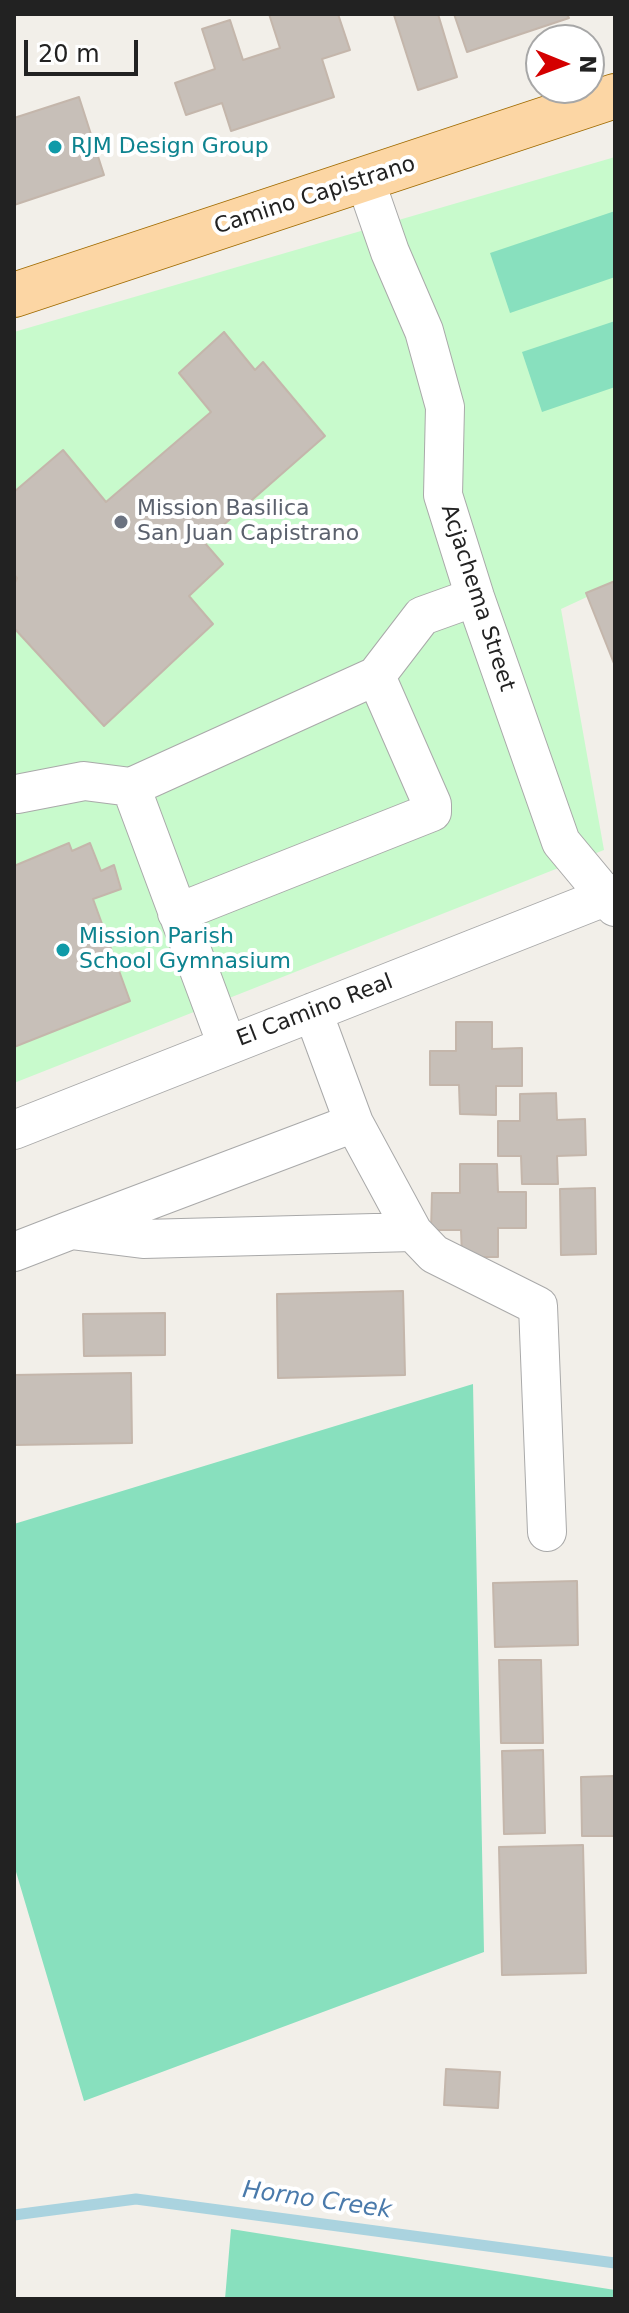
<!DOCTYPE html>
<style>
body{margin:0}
#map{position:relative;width:629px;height:2313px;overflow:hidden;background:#f2efe9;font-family:"DejaVu Sans",sans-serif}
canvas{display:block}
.frame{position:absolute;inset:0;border:16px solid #222;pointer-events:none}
.north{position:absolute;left:525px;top:24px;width:80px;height:80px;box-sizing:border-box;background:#fff;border:2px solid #a7a7a7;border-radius:50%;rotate:91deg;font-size:22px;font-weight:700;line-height:32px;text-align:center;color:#222}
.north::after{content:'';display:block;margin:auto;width:28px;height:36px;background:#d40000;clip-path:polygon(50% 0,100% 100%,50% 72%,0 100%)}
.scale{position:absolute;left:24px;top:40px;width:114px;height:36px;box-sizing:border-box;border:4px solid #222;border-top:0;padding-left:10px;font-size:24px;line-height:28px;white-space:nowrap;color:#222;-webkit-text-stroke:6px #fff;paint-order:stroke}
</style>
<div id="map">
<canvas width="629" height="2313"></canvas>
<div class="frame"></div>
<div class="north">N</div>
<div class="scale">20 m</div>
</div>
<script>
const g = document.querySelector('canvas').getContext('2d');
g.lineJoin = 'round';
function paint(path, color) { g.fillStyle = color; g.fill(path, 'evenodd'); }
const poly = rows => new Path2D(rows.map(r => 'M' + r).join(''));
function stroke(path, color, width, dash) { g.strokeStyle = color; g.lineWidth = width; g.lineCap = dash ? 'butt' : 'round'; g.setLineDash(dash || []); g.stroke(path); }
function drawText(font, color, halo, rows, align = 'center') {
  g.font = font + ' "DejaVu Sans",sans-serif'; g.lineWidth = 8; g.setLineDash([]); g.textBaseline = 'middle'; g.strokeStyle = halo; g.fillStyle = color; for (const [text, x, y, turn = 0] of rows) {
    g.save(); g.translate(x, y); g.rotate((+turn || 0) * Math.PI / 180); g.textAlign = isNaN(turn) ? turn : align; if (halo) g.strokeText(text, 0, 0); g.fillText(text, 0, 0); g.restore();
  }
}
paint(poly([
 [615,157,615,584,561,609,604,850,14,1083,14,332]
]), '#c8facc');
paint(poly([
 [615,211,615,277,510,313,490,253],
 [615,321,615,387,542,412,522,352],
 [473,1384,484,1952,84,2101,14,1865,14,1524],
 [231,2229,615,2290,615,2299,225,2299]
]), '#88e0be');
stroke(poly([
 [14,2215,136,2199,615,2263]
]), '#aad3df', 11);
const building = poly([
 [269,14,338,14,350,50,322,59,334,97,231,131,222,103,186,115,175,83,215,69,202,29,230,20,243,60,280,48,269,14],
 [438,14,457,77,418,90,394,15,438,14],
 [454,14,567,14,569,18,467,52,454,14],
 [79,97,104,175,14,205,14,118,79,97],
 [224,332,255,370,263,362,325,436,204,542,223,564,189,596,213,624,104,726,14,628,14,585,17,578,14,574,14,492,63,450,106,502,211,412,179,373,224,332],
 [615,581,615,666,586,593,615,581],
 [69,843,72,851,90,843,101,871,114,865,121,889,93,899,130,1001,14,1047,14,866,69,843],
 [456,1022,492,1022,492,1049,522,1048,522,1086,496,1086,496,1115,460,1114,459,1085,430,1085,430,1051,456,1051,456,1022],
 [556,1093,557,1120,585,1119,586,1155,557,1156,558,1184,522,1184,521,1156,498,1156,498,1121,520,1121,520,1094,556,1093],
 [460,1164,497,1164,498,1192,526,1192,526,1228,498,1228,498,1257,462,1257,461,1230,431,1230,432,1193,460,1193,460,1164],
 [595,1188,596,1254,561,1255,560,1189,595,1188],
 [403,1291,405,1375,278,1378,277,1294,403,1291],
 [165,1313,165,1355,84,1356,83,1314,165,1313],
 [131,1373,132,1443,14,1445,14,1375,131,1373],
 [577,1581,578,1645,495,1647,493,1583,577,1581],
 [499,1660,541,1660,543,1743,501,1743,499,1660],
 [543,1750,545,1833,504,1834,502,1751,543,1750],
 [614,1776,615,1836,582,1836,581,1777,614,1776],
 [583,1845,586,1973,502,1975,499,1847,583,1845],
 [446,2069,500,2072,498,2108,444,2105,446,2069]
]);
paint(building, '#c7bfb8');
stroke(building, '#c4b6ab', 2);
const minor = poly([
 [365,180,390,252,424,331,445,407,443,495,475,597,561,842,615,907],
 [17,794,84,781,131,787],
 [177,913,432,812,432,804,376,676],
 [227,1045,131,787,376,676,422,616,475,597],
 [354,1123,413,1232,434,1254,538,1306,547,1532],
 [14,1130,615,893],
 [71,1230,354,1123,313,1012],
 [14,1252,71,1230,143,1239,413,1232]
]);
const major = poly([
 [14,295,615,96]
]);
stroke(minor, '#a9a9a9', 40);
stroke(major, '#a06b00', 46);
stroke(minor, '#fff', 38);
stroke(major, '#fcd6a4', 44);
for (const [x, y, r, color] of [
 [55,147,8,"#0f9aa8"],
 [121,522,8,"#6b7280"],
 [63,950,8,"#0f9aa8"]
]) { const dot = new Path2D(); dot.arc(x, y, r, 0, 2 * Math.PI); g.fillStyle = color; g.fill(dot); stroke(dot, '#fff', 3); }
drawText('22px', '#0d838f', '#fff', [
 ["RJM Design Group",71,147],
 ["Mission Parish",79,937],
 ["School Gymnasium",79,962]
], 'left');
drawText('22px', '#222', '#fff', [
 ["Camino Capistrano",315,196,-18],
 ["Acjachema Street",477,598,72],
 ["El Camino Real",315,1011,-21]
]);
drawText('22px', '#5b616d', '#fff', [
 ["Mission Basilica",137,509],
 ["San Juan Capistrano",137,534]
], 'left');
drawText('italic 24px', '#4a7aab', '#fff', [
 ["Horno Creek",317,2201,8]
]);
</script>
